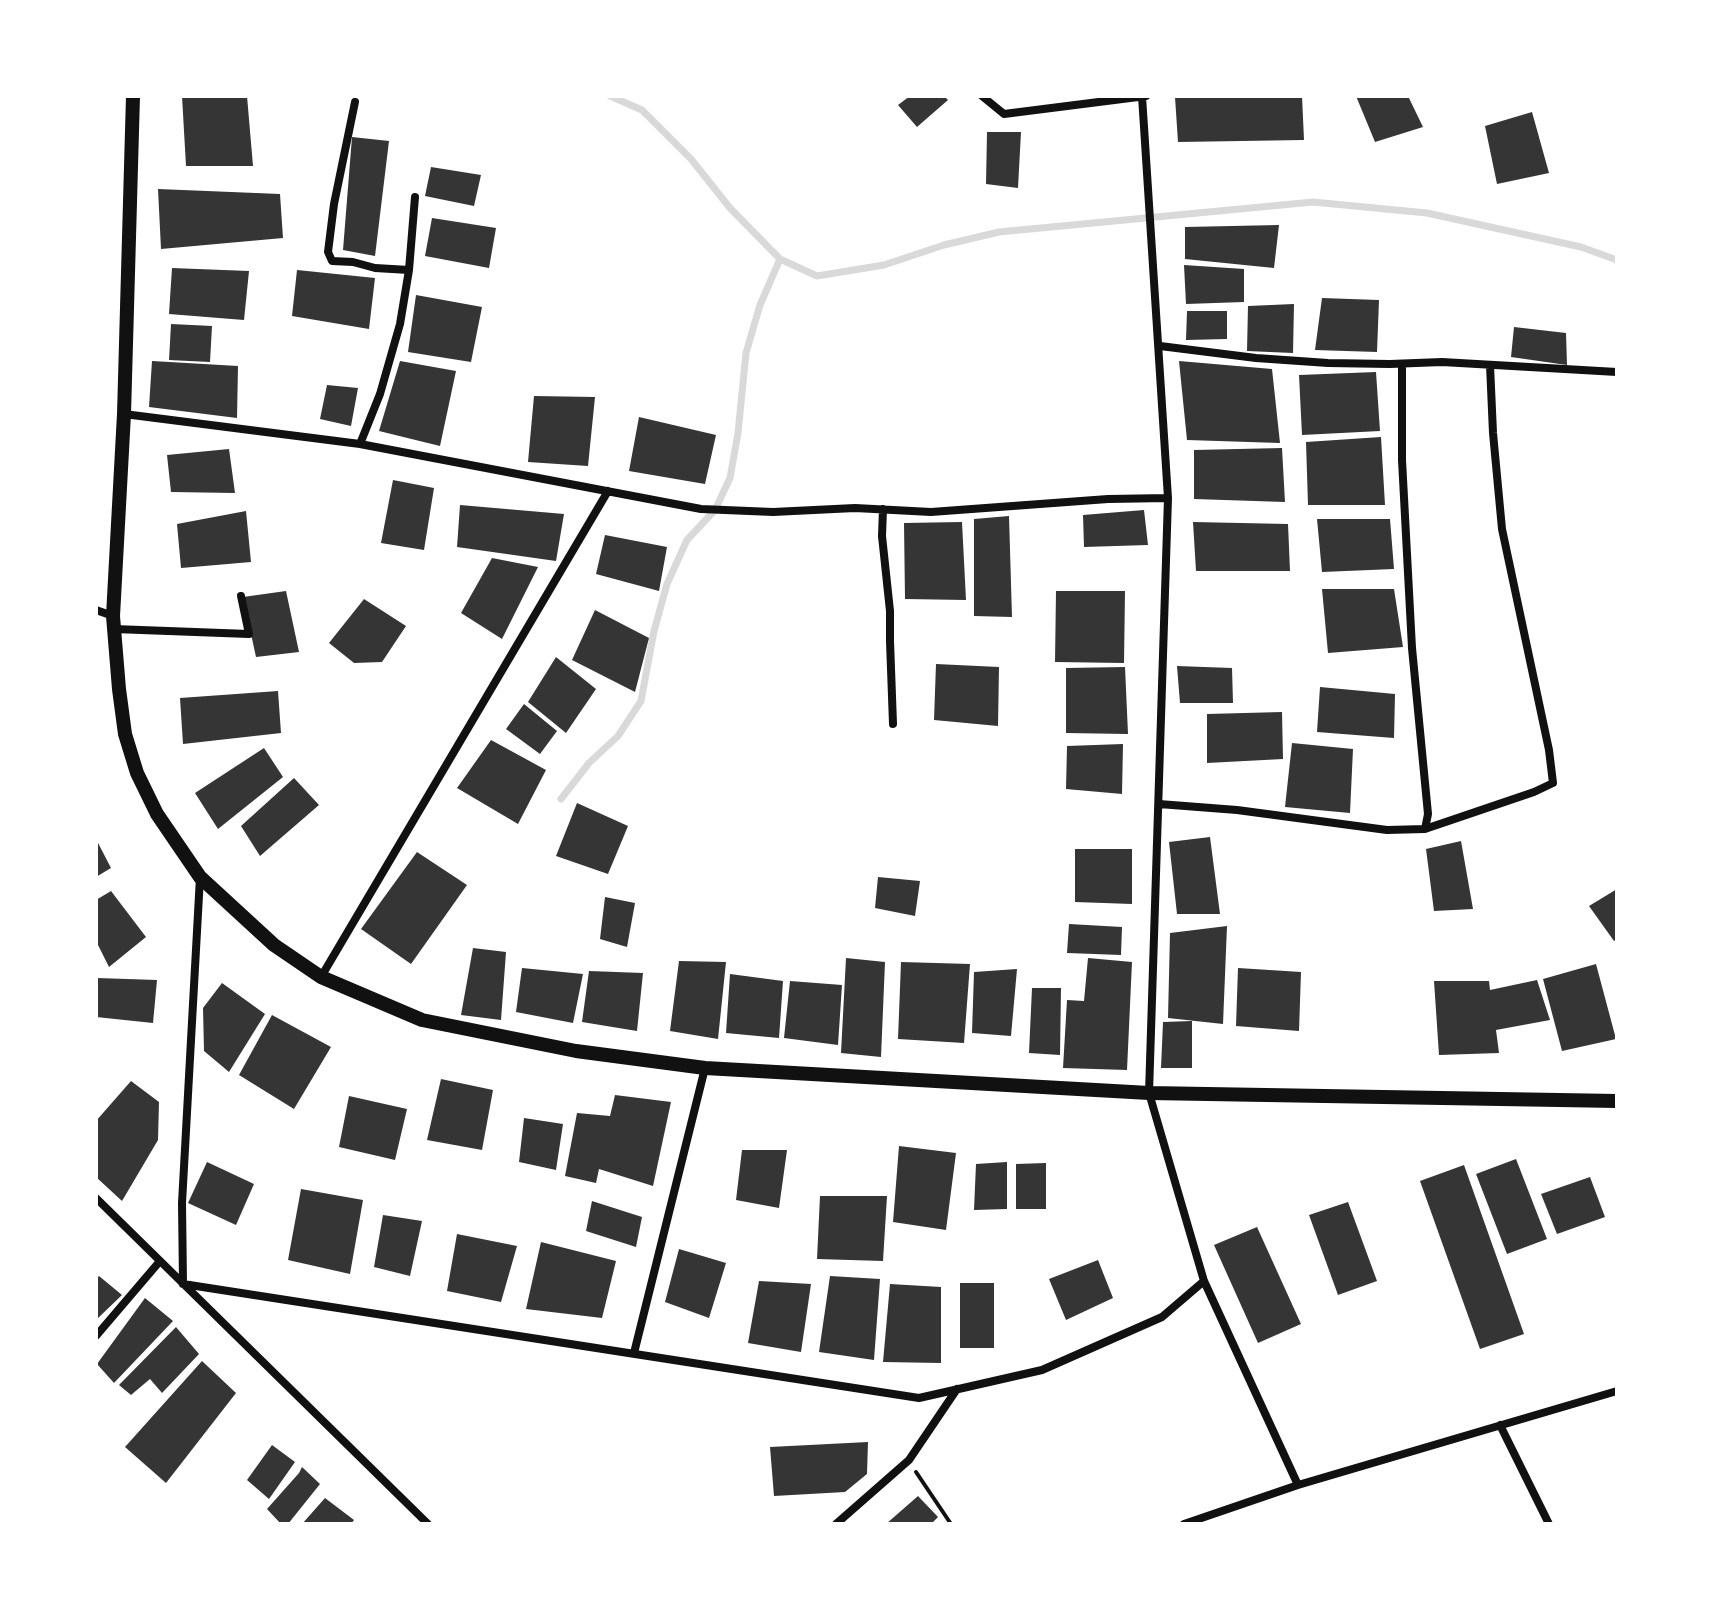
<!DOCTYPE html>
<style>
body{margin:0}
#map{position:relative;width:1713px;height:1620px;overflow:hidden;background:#fff;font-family:"Golos Text",sans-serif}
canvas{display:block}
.frame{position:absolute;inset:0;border:98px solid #fff;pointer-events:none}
</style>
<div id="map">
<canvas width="1713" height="1620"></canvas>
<div class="frame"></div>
</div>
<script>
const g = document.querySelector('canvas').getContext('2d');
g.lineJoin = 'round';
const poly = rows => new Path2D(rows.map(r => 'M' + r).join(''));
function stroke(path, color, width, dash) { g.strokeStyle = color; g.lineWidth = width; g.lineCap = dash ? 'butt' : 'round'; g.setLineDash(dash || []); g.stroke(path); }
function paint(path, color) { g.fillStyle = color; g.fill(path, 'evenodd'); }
stroke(poly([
 [610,96,642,110,691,159,730,208,780,259,817,276,884,265,944,245,999,232,1313,202,1427,213,1581,247,1617,260],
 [561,799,589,763,618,736,641,701,654,631,667,584,687,540,715,510,730,478,738,433,746,353,760,305,780,259]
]), '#d9d9d9', 7);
paint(poly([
 [182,96,247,96,253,166,186,166],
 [910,96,944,96,948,100,917,127,898,105],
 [1194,96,1302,96,1304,140,1178,142,1175,97],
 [1356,96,1408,96,1423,127,1375,142],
 [1532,112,1549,173,1497,184,1485,126],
 [987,132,1021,132,1018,188,986,184],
 [352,137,389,141,375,256,343,250],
 [431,167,481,175,474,206,425,196],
 [158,189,280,194,283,238,161,249],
 [432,218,496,228,489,268,425,256],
 [1279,225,1274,268,1185,259,1185,227],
 [1184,265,1244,269,1244,302,1186,304],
 [172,268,249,271,244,320,169,314],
 [297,270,375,278,369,329,292,316],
 [416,295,482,307,471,362,408,352],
 [1322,298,1379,300,1377,352,1315,350],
 [1294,304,1293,353,1247,351,1248,306],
 [1187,311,1227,311,1227,339,1186,340],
 [171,324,212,326,210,362,169,360],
 [1514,327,1566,333,1567,365,1511,357],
 [152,361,238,366,237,418,149,407],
 [400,361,456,371,440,446,379,431],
 [1179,361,1272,369,1280,443,1187,440],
 [1376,372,1380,431,1302,435,1299,375],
 [327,385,358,388,351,426,320,419],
 [534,396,595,397,588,466,528,462],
 [639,417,716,435,705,484,629,471],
 [1381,437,1385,505,1308,505,1306,442],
 [1282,448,1285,502,1194,499,1194,450],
 [229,449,235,493,171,492,167,455],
 [393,480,434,488,424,550,381,543],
 [460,505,564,514,556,561,457,547],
 [1144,510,1148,545,1084,547,1083,515],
 [246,511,251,562,181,568,177,524],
 [1009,516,1012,617,974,616,974,519],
 [1317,519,1390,519,1394,569,1322,572],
 [962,522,966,600,905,599,904,523],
 [1193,522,1288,524,1290,571,1196,571],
 [605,535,667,547,659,591,596,574],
 [492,558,538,567,502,639,461,613],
 [1322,589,1394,589,1403,647,1328,653],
 [286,591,299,652,256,657,243,597],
 [1056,591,1125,591,1124,663,1055,662],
 [364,599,406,626,382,662,354,663,329,643],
 [595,610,649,638,635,692,572,660],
 [556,657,596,689,566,733,528,702],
 [936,664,999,667,998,726,934,720],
 [1177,666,1232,668,1233,703,1180,703],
 [1125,667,1128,734,1066,733,1066,668],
 [1320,687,1395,694,1394,738,1317,732],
 [278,691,281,733,183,744,180,698],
 [524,704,557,731,540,754,506,729],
 [1282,712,1283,759,1207,763,1207,714],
 [491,740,546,770,518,824,457,788],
 [1292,743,1353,749,1350,813,1285,807],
 [1123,744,1122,794,1066,789,1067,746],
 [264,748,283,777,218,829,195,793],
 [294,778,319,805,260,856,241,826],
 [577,803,628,826,608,874,556,856],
 [1210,837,1220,914,1177,914,1169,842],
 [96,839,111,868,96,877],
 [1461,841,1473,909,1434,911,1426,849],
 [1075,849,1132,849,1132,904,1075,902],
 [417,852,467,885,411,964,361,929],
 [878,877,920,881,915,916,875,908],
 [1617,889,1617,939,1614,941,1589,906],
 [111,891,146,937,109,967,96,941,96,900],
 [605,897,635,903,627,947,600,939],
 [1069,924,1122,927,1121,955,1067,953],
 [1227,926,1223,1024,1168,1018,1170,933],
 [473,948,506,952,501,1020,461,1015],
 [846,958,885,962,881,1057,841,1053],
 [1088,958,1132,962,1127,1070,1063,1068,1067,1000,1084,1001],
 [679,961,726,962,718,1039,670,1031],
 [901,962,970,964,964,1043,898,1039],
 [1596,964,1616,1039,1562,1051,1543,979],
 [522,968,583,974,573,1023,516,1012],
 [1238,968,1301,972,1299,1031,1236,1026],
 [1017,969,1011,1036,972,1033,974,972],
 [589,971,643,973,637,1031,582,1022],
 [730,974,783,981,779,1038,726,1033],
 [97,978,157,980,153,1023,96,1017],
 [1537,980,1550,1020,1496,1030,1499,1053,1439,1055,1434,981,1489,981,1490,990],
 [790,981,842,985,838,1045,784,1038],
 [222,983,265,1014,229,1072,204,1051,203,1008],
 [1032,988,1061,988,1060,1055,1029,1053],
 [272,1015,331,1047,294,1109,239,1075],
 [1192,1021,1192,1068,1161,1068,1163,1022],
 [441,1079,493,1090,482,1150,427,1140],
 [131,1081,159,1102,158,1140,122,1201,96,1177,96,1121],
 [615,1095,671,1102,653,1186,599,1169,596,1183,565,1176,577,1113,610,1116],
 [349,1096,407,1109,395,1160,339,1147],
 [524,1118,563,1124,556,1170,519,1162],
 [899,1146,956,1153,946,1230,893,1222],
 [742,1150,787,1150,779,1208,736,1200],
 [1516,1159,1547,1239,1507,1254,1476,1174],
 [207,1162,254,1184,236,1225,188,1203],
 [1007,1162,1007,1209,974,1210,976,1164],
 [1046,1163,1046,1209,1016,1209,1016,1164],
 [1464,1165,1524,1334,1480,1349,1420,1181],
 [1590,1177,1605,1217,1557,1234,1541,1194],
 [301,1189,363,1200,350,1274,288,1260],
 [820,1196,887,1196,883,1261,817,1259],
 [592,1201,642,1217,636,1247,586,1231],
 [1348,1202,1377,1281,1338,1295,1309,1215],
 [383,1215,422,1221,410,1276,374,1267],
 [1257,1227,1301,1324,1258,1343,1214,1245],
 [457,1234,517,1246,501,1302,447,1291],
 [541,1242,616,1261,602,1318,526,1309],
 [679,1249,726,1263,709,1318,665,1302],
 [1098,1260,1113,1298,1066,1320,1049,1279],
 [99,1276,122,1295,96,1320,96,1279],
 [830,1276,880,1279,874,1360,819,1352],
 [759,1281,811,1284,801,1352,748,1343],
 [960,1283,994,1283,994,1348,960,1348],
 [890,1284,941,1287,941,1363,883,1362],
 [145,1298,173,1321,114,1383,97,1364],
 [176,1327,199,1354,162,1393,150,1379,131,1395,119,1385],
 [202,1361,236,1393,166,1483,125,1447],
 [868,1442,867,1474,845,1492,774,1496,770,1447],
 [272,1445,295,1462,269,1499,247,1480],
 [302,1467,320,1484,288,1524,281,1524,267,1509,299,1473],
 [918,1496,938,1517,931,1524,886,1524],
 [325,1498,354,1520,351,1524,302,1524]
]), '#353535');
stroke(poly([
 [916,1472,951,1524]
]), '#111', 4);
stroke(poly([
 [982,96,1004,114,1146,96],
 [1142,96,1168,498,1149,1093,1204,1281,1298,1485,1617,1391],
 [355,102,334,204,328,252,332,261,353,262,375,268,409,270],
 [1160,346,1256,358,1328,363,1390,364,1442,362,1617,372],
 [124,414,360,444,701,509,773,512,855,508,931,512,1108,499,1168,498],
 [360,444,380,394,400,324,409,270,415,197],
 [883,509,882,536,890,611,890,641,893,724],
 [96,610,113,616],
 [114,629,249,634,241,596],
 [1159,804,1237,810,1387,830,1425,829,1428,814,1412,648,1402,460,1402,364],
 [1425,829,1534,792,1553,783,1549,750,1502,529,1493,433,1490,365],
 [321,977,608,491],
 [96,1198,428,1524],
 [183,1284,919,1398,1042,1370,1162,1317,1204,1281],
 [183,1284,182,1203,200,877],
 [96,1336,160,1261],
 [634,1353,705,1068],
 [1500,1425,1549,1524],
 [836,1524,909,1460,957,1389],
 [1184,1524,1298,1485]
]), '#111', 8);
stroke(poly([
 [133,96,124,414,113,616,119,689,125,734,137,773,157,814,200,877,274,945,321,977,422,1020,576,1051,705,1068,1149,1093,1617,1101]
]), '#111', 14);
</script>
